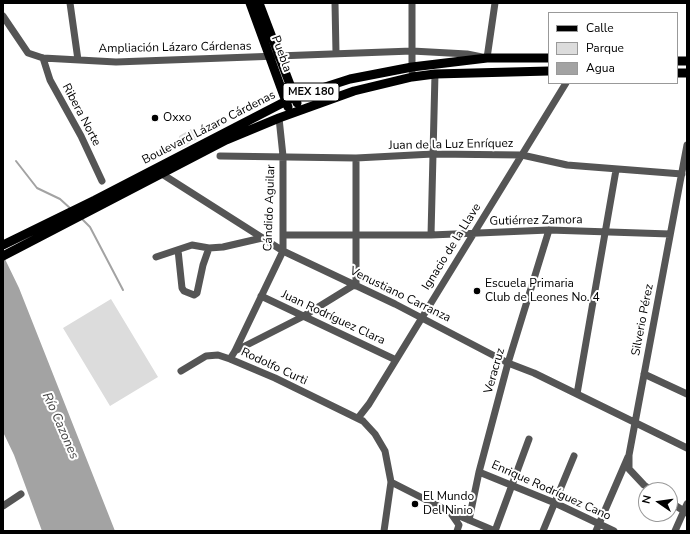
<!DOCTYPE html>
<meta charset="utf-8">
<style>
body{margin:0}
#map{position:relative;width:690px;height:534px;overflow:hidden;background:#fff;font-family:"Nunito Sans",sans-serif}
canvas{display:block}
.frame{position:absolute;inset:0;border:4px solid #000;pointer-events:none}
.legend{position:absolute;left:548px;top:12px;width:130px;height:72px;box-sizing:border-box;background:#fff;border:1px solid #999;margin:0;padding:5px 7px;list-style:none;font-size:12px;color:#000}
.legend li{display:flex;align-items:center;gap:8px;height:20px}
.legend b{width:20px;border:1px solid #999}
.north{position:absolute;left:638px;top:482px;width:40px;height:40px;box-sizing:border-box;background:#fff;border:1px solid #999;border-radius:50%;rotate:283deg;font-size:11px;font-weight:700;line-height:16px;text-align:center;color:#000}
.north::after{content:'';display:block;margin:auto;width:14px;height:18px;background:#000;clip-path:polygon(50% 0,100% 100%,50% 72%,0 100%)}
</style>
<div id="map">
<canvas width="690" height="534"></canvas>
<div class="frame"></div>
<ul class="legend">
<li><b style="height:5px;background:#000"></b>Calle</li>
<li><b style="height:11px;background:#dcdcdc"></b>Parque</li>
<li><b style="height:11px;background:#a3a3a3"></b>Agua</li>
</ul>
<div class="north">N</div>
</div>
<script>
const g = document.querySelector('canvas').getContext('2d');
g.lineJoin = 'round';
function paint(path, color) { g.fillStyle = color; g.fill(path, 'evenodd'); }
const poly = rows => new Path2D(rows.map(r => 'M' + r).join(''));
function stroke(path, color, width, dash) { g.strokeStyle = color; g.lineWidth = width; g.lineCap = dash ? 'butt' : 'round'; g.setLineDash(dash || []); g.stroke(path); }
function drawText(font, color, halo, rows, align = 'center') {
  g.font = font + ' "Nunito Sans",sans-serif'; g.lineWidth = 4; g.setLineDash([]); g.textBaseline = 'middle'; g.strokeStyle = halo; g.fillStyle = color; for (const [text, x, y, turn = 0] of rows) {
    g.save(); g.translate(x, y); g.rotate((+turn || 0) * Math.PI / 180); g.textAlign = isNaN(turn) ? turn : align; if (halo) g.strokeText(text, 0, 0); g.fillText(text, 0, 0); g.restore();
  }
}
paint(poly([
 [191,129,201,137,180,149,179,136],
 [111,299,158,377,110,406,63,328]
]), '#dcdcdc');
paint(poly([
 [3,255,19,288,115,531,42,531,14,455,3,432]
]), '#a3a3a3');
stroke(poly([
 [16,161,37,188,60,199,71,209],
 [82,219,90,227,123,290]
]), '#a3a3a3', 2);
stroke(poly([
 [70,3,78,60],
 [335,3,336,53],
 [3,16,28,53,43,58,116,62,412,51,467,54,487,58,495,3],
 [43,58,50,80,81,136,102,181],
 [412,71,412,3],
 [220,156,356,158,433,154,522,155,567,165,682,174],
 [356,158,356,286],
 [162,174,283,251,395,304,508,363,534,373,687,448],
 [283,235,431,235,549,230,670,234],
 [431,235,435,74],
 [178,250,182,288,184,291,194,295,197,293,203,265,209,248],
 [156,257,192,245,209,248,223,247,262,238],
 [261,296,396,360],
 [235,351,302,317,354,285],
 [230,359,235,351,283,251,283,156,279,118],
 [181,371,206,356,218,355,230,359,275,378,363,421,375,434,385,451,391,482,384,531],
 [644,374,687,394],
 [577,394,616,170],
 [358,418,369,404,566,83],
 [479,472,555,503,614,531],
 [391,482,450,512,495,531],
 [651,490,644,485,629,469,629,455,687,145],
 [670,502,687,513],
 [3,506,21,494],
 [450,512,459,525,457,531],
 [469,520,479,472,508,363,549,230],
 [495,531,529,439],
 [543,531,574,456],
 [596,531,628,457],
 [675,531,687,504]
]), '#555', 7);
stroke(poly([
 [250,3,288,107],
 [259,3,297,103],
 [677,61,687,61],
 [677,73,687,73],
 [3,245,95,200,294,97,350,79,412,67,487,58,549,58],
 [3,256,226,140,279,118,354,91,412,77,435,74,549,71]
]), '#000', 9);
for (const [x, y, r, color] of [
 [155,118,4,"#000"],
 [477,291,4,"#000"],
 [415,504,4,"#000"]
]) { const dot = new Path2D(); dot.arc(x, y, r, 0, 2 * Math.PI); g.fillStyle = color; g.fill(dot); stroke(dot, '#fff', 1.5); }
for (const [x, y, w] of [
 [311,92,56]
]) { const box = new Path2D(); box.roundRect(x - w / 2, y - 9, w, 18, 3); g.fillStyle = '#fff'; g.fill(box); stroke(box, '#000', 1); }
drawText('bold 11px', '#000', null, [
 ["MEX 180",311,92]
]);
drawText('12px', '#000', '#fff', [
 ["Ampliación Lázaro Cárdenas",175,48,-1],
 ["Puebla",281,54,70],
 ["Ribera Norte",81,115,62],
 ["Boulevard Lázaro Cárdenas",209,128,-27],
 ["Juan de la Luz Enríquez",451,145,-1],
 ["Cándido Aguilar",270,208,-88],
 ["Gutiérrez Zamora",536,221,-1],
 ["Ignacio de la Llave",452,247,-58],
 ["Venustiano Carranza",400,295,26],
 ["Juan Rodríguez Clara",333,318,25],
 ["Silverio Pérez",643,320,-79],
 ["Rodolfo Curti",274,367,25],
 ["Veracruz",495,371,-74],
 ["Enrique Rodríguez Cano",551,491,24]
]);
drawText('12px', '#000', '#fff', [
 ["Oxxo",163,118],
 ["Escuela Primaria",485,284],
 ["Club de Leones No. 4",485,298],
 ["El Mundo",423,497],
 ["Del Ninio",423,511]
], 'left');
drawText('italic 13px', '#444', '#fff', [
 ["Río Cazones",60,426,66]
]);
</script>
